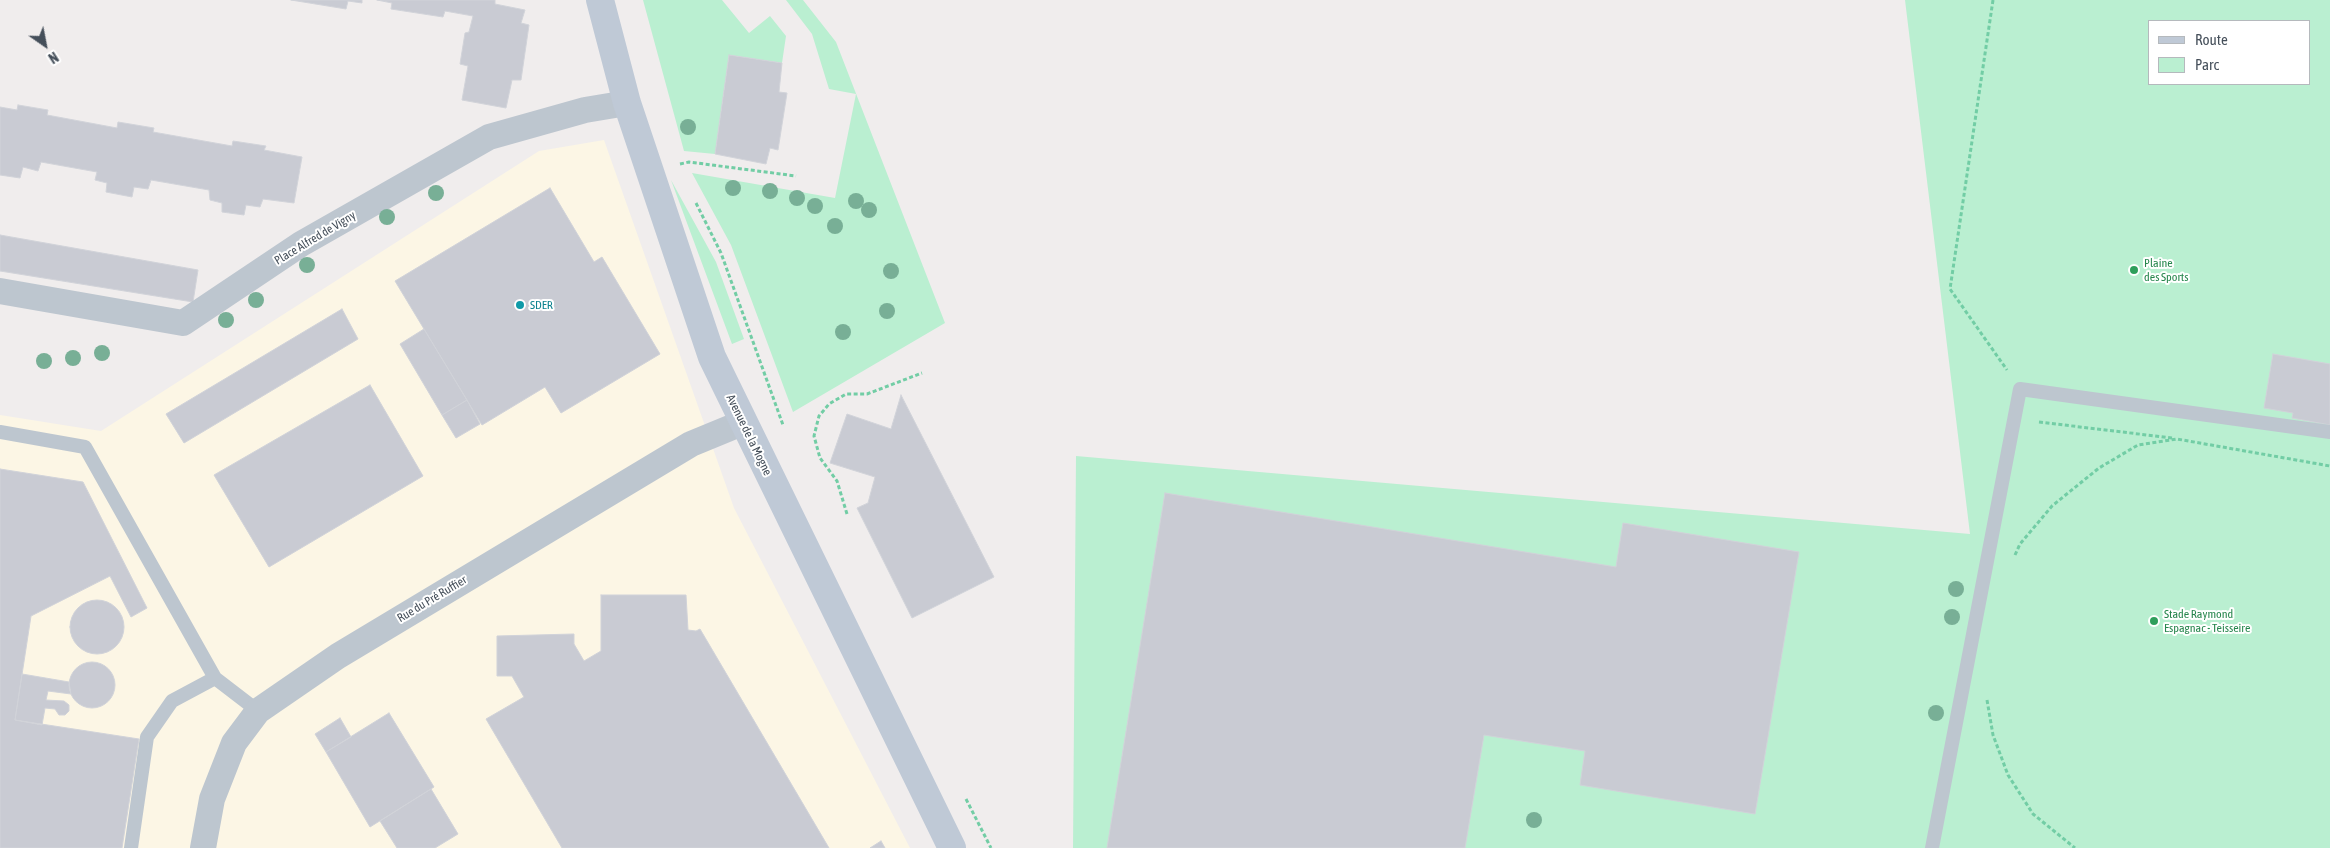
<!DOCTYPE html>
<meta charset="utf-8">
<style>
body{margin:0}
#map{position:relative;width:2330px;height:848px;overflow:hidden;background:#f0eded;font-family:"Asap Condensed",sans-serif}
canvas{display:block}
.legend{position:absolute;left:2148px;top:20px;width:162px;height:65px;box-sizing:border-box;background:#fff;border:1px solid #b5b9bd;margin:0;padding:6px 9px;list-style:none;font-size:15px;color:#454f5a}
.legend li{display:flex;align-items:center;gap:10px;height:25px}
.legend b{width:25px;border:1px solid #b5b9bd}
.north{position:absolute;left:20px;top:20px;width:50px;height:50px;-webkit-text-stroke:4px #fff;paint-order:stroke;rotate:147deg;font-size:14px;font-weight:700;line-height:20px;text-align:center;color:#454f5a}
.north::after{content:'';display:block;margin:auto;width:18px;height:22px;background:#454f5a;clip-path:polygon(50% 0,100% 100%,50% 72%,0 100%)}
</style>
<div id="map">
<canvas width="2330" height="848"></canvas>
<ul class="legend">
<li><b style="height:6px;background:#bfc9d6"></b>Route</li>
<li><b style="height:14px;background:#baefd1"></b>Parc</li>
</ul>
<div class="north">N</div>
</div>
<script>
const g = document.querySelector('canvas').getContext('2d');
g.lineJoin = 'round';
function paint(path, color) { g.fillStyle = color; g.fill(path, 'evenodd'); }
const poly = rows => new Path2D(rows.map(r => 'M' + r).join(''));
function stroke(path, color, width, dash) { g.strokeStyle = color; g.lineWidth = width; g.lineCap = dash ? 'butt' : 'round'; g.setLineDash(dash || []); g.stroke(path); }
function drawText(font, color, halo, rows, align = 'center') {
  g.font = font + ' "Asap Condensed",sans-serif'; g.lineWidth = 4; g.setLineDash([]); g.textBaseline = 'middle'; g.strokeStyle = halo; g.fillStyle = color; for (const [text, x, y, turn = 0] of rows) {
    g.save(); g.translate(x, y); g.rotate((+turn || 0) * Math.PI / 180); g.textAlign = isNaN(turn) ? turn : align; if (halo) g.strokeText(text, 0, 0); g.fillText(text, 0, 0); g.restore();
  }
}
paint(poly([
 [604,140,734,508,910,848,0,848,0,415,101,431,539,151]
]), '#fcf6e5');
paint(poly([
 [643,0,722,0,749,33,770,16,786,36,782,63,729,55,715,154,684,151],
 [786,0,803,0,836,42,945,323,793,412,731,245,692,173,835,198,856,94,829,89,812,34],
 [1905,0,2330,0,2330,848,1073,848,1076,456,1970,534],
 [2149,21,2309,21,2309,84,2149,84],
 [671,180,716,262,744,339,732,344]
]), '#baefd1');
const building = poly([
 [291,0,362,0,362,3,348,1,346,9,291,0],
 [377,0,495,0,495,4,525,10,521,23,529,25,521,80,512,80,506,108,462,100,468,66,460,64,465,33,469,32,473,16,445,11,443,17,391,9,392,3,377,0],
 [729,55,782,63,779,92,787,93,778,150,770,148,766,164,715,154,729,55],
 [18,105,48,110,47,115,117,128,118,122,154,128,153,132,232,146,233,141,266,146,264,150,302,157,294,203,263,199,260,207,246,205,244,215,222,212,222,203,210,200,209,190,151,180,148,189,134,187,132,197,106,192,107,183,95,180,97,172,41,162,38,171,23,167,20,178,0,175,0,107,17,110,18,105],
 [550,188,594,262,602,257,660,354,561,413,545,387,482,425,395,281,550,188],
 [0,235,198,270,193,302,0,271,0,235],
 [342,309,358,339,184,443,166,414,342,309],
 [424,329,467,400,442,415,400,344,424,329],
 [2273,354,2330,364,2330,425,2292,418,2293,413,2264,408,2273,354],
 [370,385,423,476,269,567,214,475,370,385],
 [901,395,994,577,912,618,857,508,868,503,875,477,830,463,847,414,891,429,901,395],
 [467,400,480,424,456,438,442,415,467,400],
 [0,469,83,482,147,608,131,617,110,576,31,616,15,720,139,739,122,848,0,848,0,469],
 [1165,493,1616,567,1623,523,1799,552,1755,814,1580,785,1585,751,1484,735,1465,848,1107,848,1165,493],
 [601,595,686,595,688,630,696,631,700,629,829,848,562,848,486,719,524,697,512,676,497,676,497,636,574,634,574,644,584,661,601,651,601,595],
 '70 627a27 27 0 1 1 54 0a27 27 0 1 1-54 0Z',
 '69 685a23 23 0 1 1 46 0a23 23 0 1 1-46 0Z',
 [22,674,69,682,71,694,48,691,46,700,64,701,69,705,69,711,65,715,59,715,55,709,45,708,42,725,15,720,22,674],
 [389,713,434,787,370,827,326,752,389,713],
 [340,718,351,737,326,752,315,734,340,718],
 [431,789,458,834,435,848,397,848,380,821,431,789],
 [881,841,885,848,870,848,881,841]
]);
paint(building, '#c9cbd3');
stroke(building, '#d1d3d9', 1);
stroke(poly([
 [1993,0,1950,289,2007,370],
 [680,164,689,162,796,176],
 [696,203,721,253,783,425],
 [2039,422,2172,438],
 [847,514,837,481,820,458,814,436,819,416,829,404,846,394,867,394,922,373],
 [2015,555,2020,544,2052,506,2099,468,2138,445,2177,439,2330,466],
 [1987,700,1993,735,2008,775,2033,814,2075,848],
 [966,799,991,848]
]), '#72cda5', 3, [4, 2.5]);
stroke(poly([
 [0,432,85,447,215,678],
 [131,848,147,737,172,701,215,678,258,711],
 [1932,848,2020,389,2330,432]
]), '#bdc6cf', 14);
stroke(poly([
 [0,291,183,323,301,244,489,137,585,110,627,103],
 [203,848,212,799,234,743,258,711,338,656,691,444,742,423]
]), '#bdc6cf', 26);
stroke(poly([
 [600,0,627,103,712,357,952,848]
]), '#bfc9d6', 28);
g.fillStyle = '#78af96';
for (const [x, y] of [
 [688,127],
 [733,188],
 [770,191],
 [436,193],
 [797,198],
 [856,201],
 [815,206],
 [869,210],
 [387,217],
 [835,226],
 [307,265],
 [891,271],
 [256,300],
 [887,311],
 [226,320],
 [843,332],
 [102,353],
 [73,358],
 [44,361],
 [1956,589],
 [1952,617],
 [1936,713],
 [1534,820]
]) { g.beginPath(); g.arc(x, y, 8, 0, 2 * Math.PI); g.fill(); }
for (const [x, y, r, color] of [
 [2134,270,5,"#2e9e5b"],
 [520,305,5,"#0f9aa8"],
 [2154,621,5,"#2e9e5b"]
]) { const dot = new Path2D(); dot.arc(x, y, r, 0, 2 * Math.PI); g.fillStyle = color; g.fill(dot); stroke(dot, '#fff', 2); }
drawText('12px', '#454f5a', '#fff', [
 ["Place Alfred de Vigny",315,238,-31],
 ["Avenue de la Mogne",749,435,64],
 ["Rue du Pré Ruffier",432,599,-31]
]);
drawText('12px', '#27864d', '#fff', [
 ["Plaine",2144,263],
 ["des Sports",2144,277],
 ["Stade Raymond",2164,614],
 ["Espagnac - Teisseire",2164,628]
], 'left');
drawText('12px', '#0d838f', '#fff', [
 ["SDER",530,305]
], 'left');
</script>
